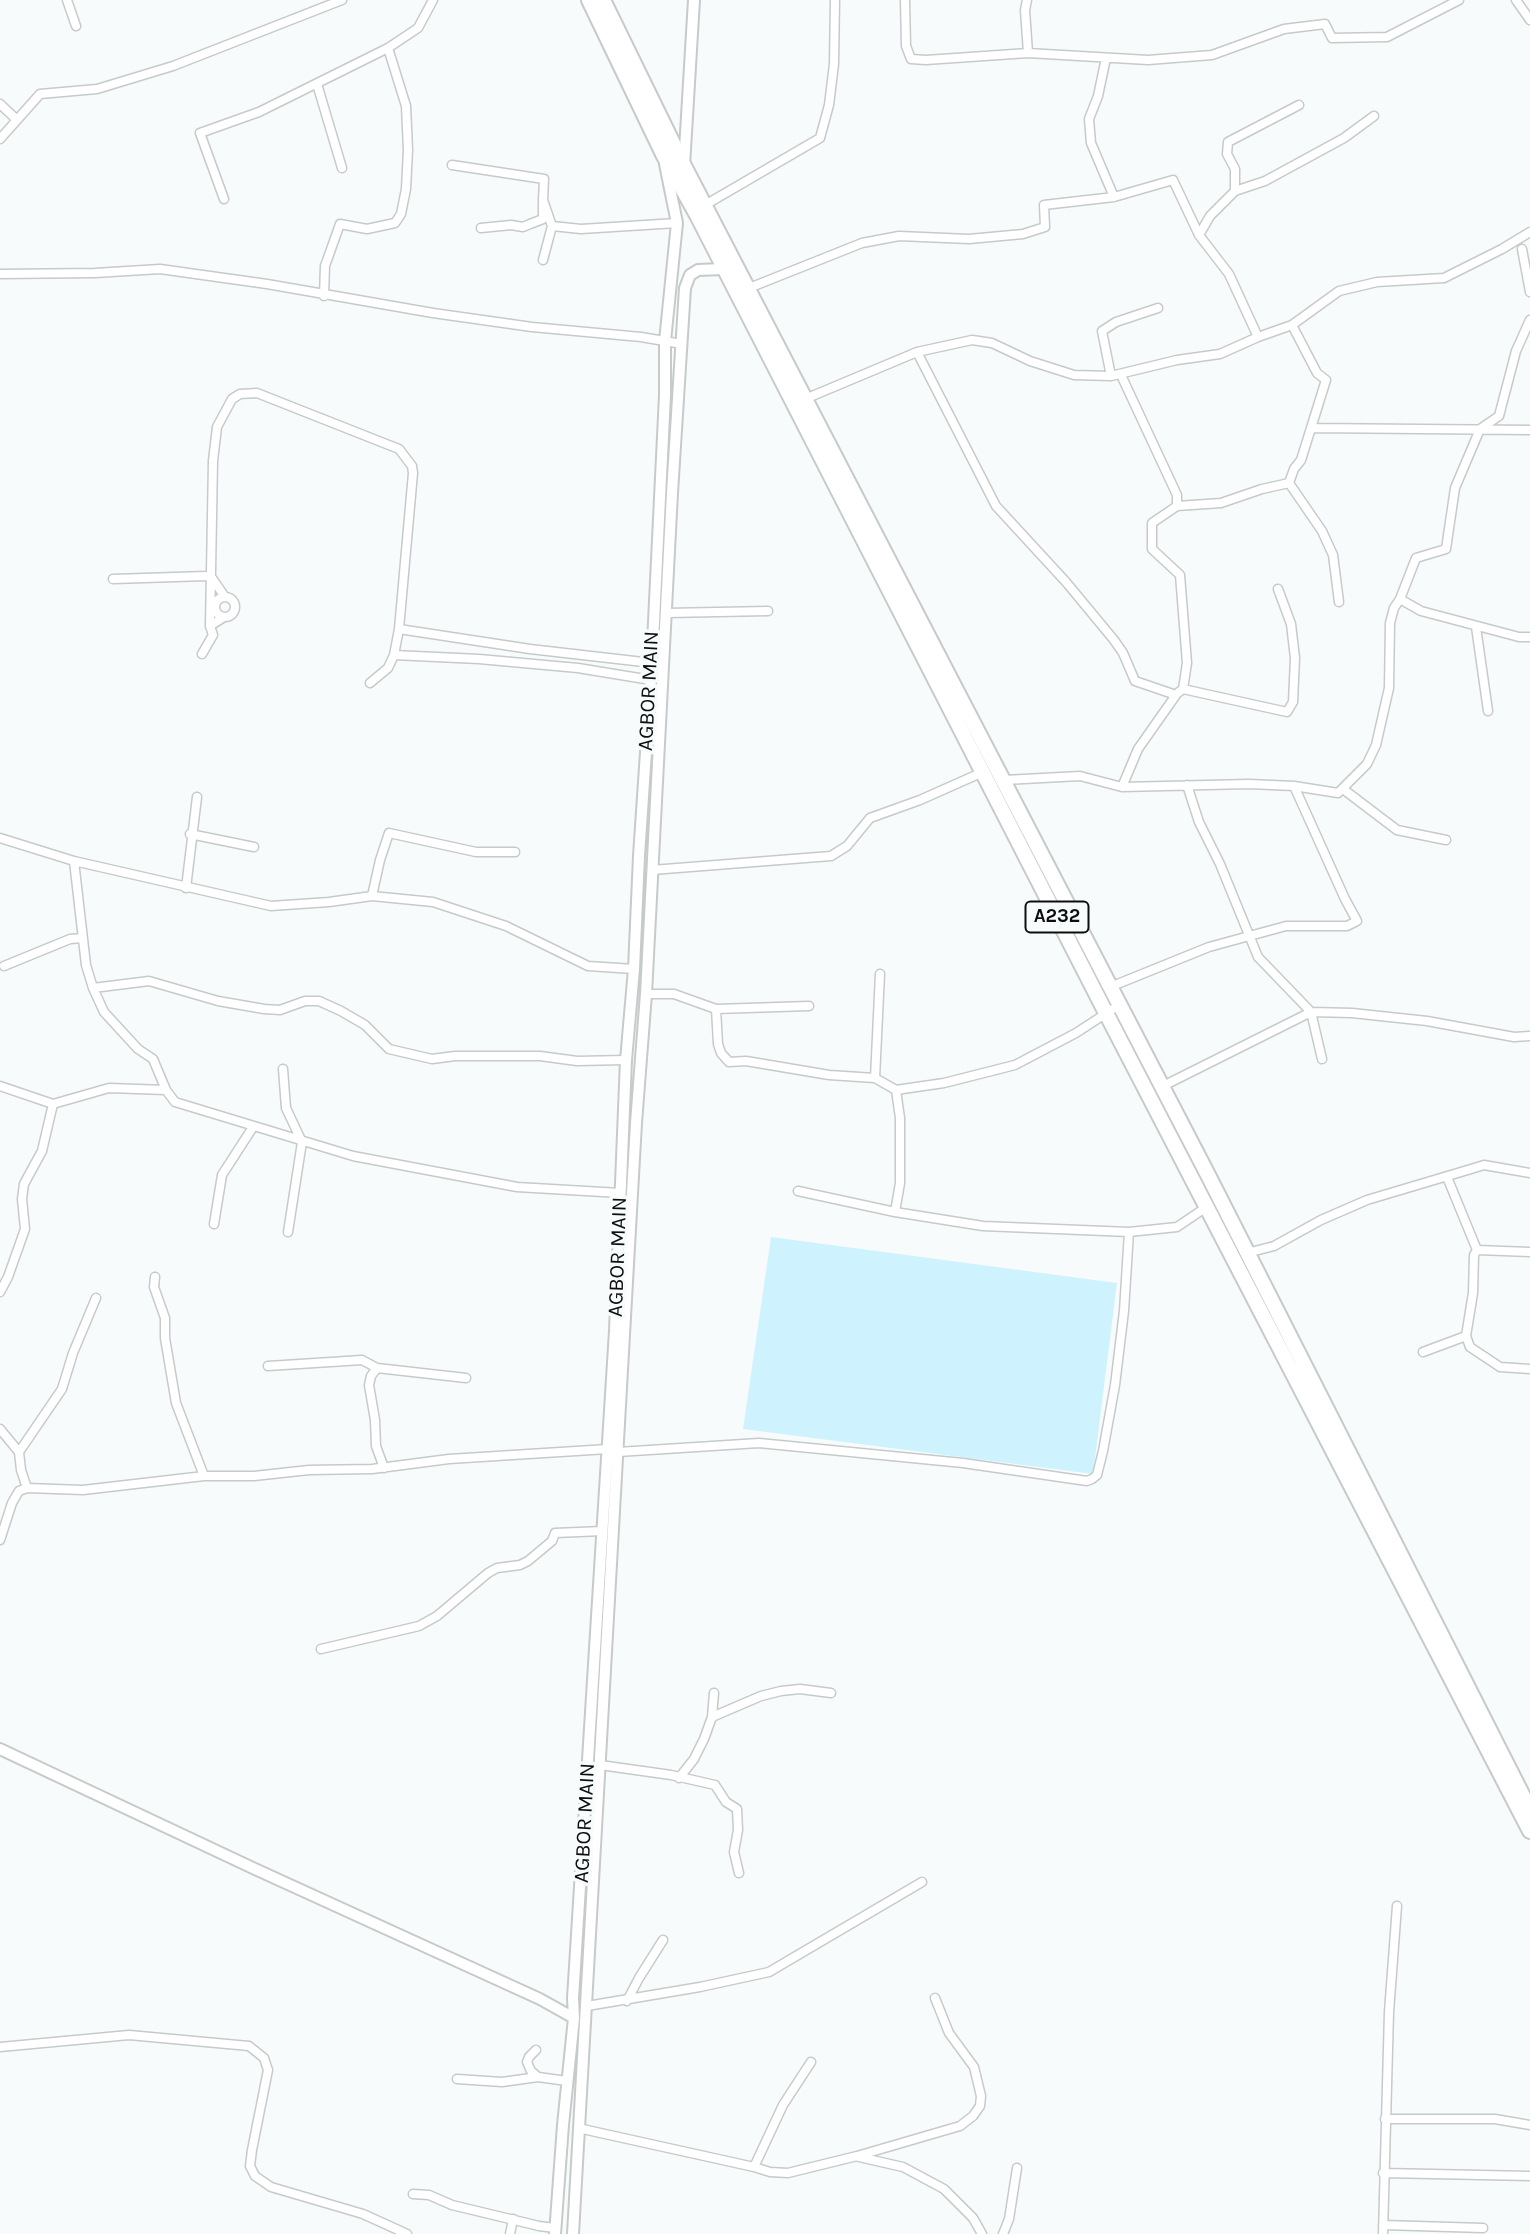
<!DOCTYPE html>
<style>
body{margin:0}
canvas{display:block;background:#f7fbfc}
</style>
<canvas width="1530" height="2234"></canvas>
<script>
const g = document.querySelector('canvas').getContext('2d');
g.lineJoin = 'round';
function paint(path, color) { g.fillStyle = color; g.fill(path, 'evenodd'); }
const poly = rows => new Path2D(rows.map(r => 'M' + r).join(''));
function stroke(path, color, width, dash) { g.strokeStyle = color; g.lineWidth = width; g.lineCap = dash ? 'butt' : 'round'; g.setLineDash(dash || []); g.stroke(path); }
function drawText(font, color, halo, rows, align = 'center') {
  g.font = font + ' Karla,sans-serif'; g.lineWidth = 7; g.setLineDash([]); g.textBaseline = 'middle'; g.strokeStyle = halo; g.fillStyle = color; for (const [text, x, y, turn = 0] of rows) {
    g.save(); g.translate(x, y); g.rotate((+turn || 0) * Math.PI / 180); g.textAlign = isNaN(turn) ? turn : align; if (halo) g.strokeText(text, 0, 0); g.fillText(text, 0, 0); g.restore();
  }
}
paint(poly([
 [771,1237,1117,1283,1093,1474,743,1429]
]), '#cff3fe');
const street = poly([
 [67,0,76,26],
 [905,0,906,46,911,59,926,60,1028,53,1148,60,1212,55,1284,29,1325,24,1332,38,1387,37,1459,0],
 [1027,0,1025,10,1028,53],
 [1516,0,1530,20],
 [1106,58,1098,96,1089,119,1091,143,1114,197],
 [317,84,342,168],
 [0,104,16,119],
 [0,139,40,94,97,89,173,66,342,0],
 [452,165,544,179,543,200,552,226,581,229,677,223],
 [1235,191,1265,181,1344,138,1374,116],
 [224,199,200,133,259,112,388,48,418,28,433,0],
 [705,205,820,138,829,105,834,64,835,0],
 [481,228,511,225,523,227,530,224,543,219,543,203],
 [1199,235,1210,216,1235,191,1235,169,1227,154,1228,142,1299,105],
 [1522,249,1530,292],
 [543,260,552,226],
 [0,274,95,273,160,269,267,284,433,313,532,327,641,337,682,344],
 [749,288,862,243,899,236,969,239,1023,234,1045,227,1044,205,1114,197,1173,180,1199,235,1229,274,1258,337],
 [324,296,325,266,340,224,367,229,395,223,401,214,406,189,408,150,406,106,388,48],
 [917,352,996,506,1066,582,1114,640,1123,653,1135,681,1176,695,1138,749,1122,787],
 [1121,375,1177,495,1177,506,1221,503,1262,489,1289,483,1294,469,1301,460,1326,380,1317,373,1292,325],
 [1111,376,1102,331,1116,322,1158,308],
 [805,399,917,352,972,340,992,343,1030,361,1074,375,1111,376,1177,360,1220,354,1258,337,1292,325,1339,291,1377,282,1444,278,1502,249,1530,232],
 [1312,428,1530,430],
 [1289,483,1322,531,1333,555,1339,602],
 [1177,506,1152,523,1152,549,1180,575,1187,663,1183,689,1179,692],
 [113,579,206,576,212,578,225,597],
 '215 607a10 10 0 1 1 20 0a10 10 0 1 1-20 0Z',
 [1400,599,1416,558,1446,549,1455,488,1480,429,1499,416,1516,351,1530,320],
 [667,613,768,611],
 [210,626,213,461,217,427,232,399,240,394,257,393,399,449,412,466,413,473,399,629,394,655,388,668,370,683],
 [1476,627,1488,711],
 [399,629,530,649,652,663],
 [202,654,213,635,210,626,224,617],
 [394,655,479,659,578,668,651,680],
 [1183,689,1287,712,1293,702,1295,658,1291,624,1278,589],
 [1005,780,1080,776,1122,787,1249,784,1294,786,1338,793,1367,764,1376,745,1389,688,1390,623,1394,608,1400,599,1421,611,1519,637,1530,637],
 [1187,785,1199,822,1220,864,1258,957,1311,1012,1322,1059],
 [1343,789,1397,830,1446,840],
 [190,834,254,847],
 [0,838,74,861,271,906,329,902,372,896,433,902,506,926,588,966,634,969],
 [74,861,86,965,93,988,104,1012,138,1049,153,1059,166,1090,175,1102,353,1156,517,1187,620,1193],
 [652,870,831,856,847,846,870,818,920,800,983,772],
 [186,888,197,797],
 [372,896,380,860,389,833,476,852,515,852],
 [4,966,70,939,83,938],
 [1110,987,1209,947,1286,926,1347,926,1357,921,1345,899,1294,786],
 [93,988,149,981,218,1001,264,1009,280,1010,305,1001,319,1001,341,1011,365,1025,389,1049,432,1059,455,1056,540,1056,577,1061,626,1060],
 [646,994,674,994,716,1009,718,1044,721,1053,729,1062,746,1061,829,1075,875,1078,896,1090,944,1083,1015,1065,1076,1033,1119,1005],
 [716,1009,809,1006],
 [283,1069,286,1108,302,1142,288,1232],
 [875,1078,880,974],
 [0,1086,53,1104,42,1151,24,1184,22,1199,25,1229,8,1277,0,1292],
 [1161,1087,1311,1012,1352,1013,1427,1021,1514,1037,1530,1036],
 [896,1090,900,1118,900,1183,895,1212,983,1226,1129,1232,1177,1227,1208,1206],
 [53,1104,109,1088,166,1090],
 [1447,1177,1477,1250,1474,1255,1473,1293,1466,1336,1470,1347,1500,1367,1530,1369],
 [798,1191,895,1212],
 [214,1224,222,1175,253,1127],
 [1477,1250,1530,1252],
 [1247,1253,1274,1246,1321,1220,1367,1200,1471,1169,1484,1165,1530,1173],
 [155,1277,154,1287,165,1318,165,1338,176,1403,204,1476],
 [1423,1352,1466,1336],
 [268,1366,362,1360,377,1368],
 [0,1429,19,1452,21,1470,27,1488,19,1491,12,1503,0,1540],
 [19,1452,62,1389,73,1353,96,1298],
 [618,1452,759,1443,963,1463,1087,1481,1092,1479,1097,1475,1103,1451,1115,1385,1124,1311,1129,1232],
 [384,1468,376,1446,375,1420,369,1385,371,1376,377,1368,466,1378],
 [27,1488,83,1490,204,1476,254,1476,309,1470,372,1469,449,1459,608,1449],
 [321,1649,419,1626,437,1616,488,1573,497,1568,520,1565,528,1561,552,1541,555,1533,603,1531],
 [712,1717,761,1696,781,1691,800,1689,831,1693],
 [600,1765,671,1775,715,1785,726,1802,737,1809,738,1830,734,1852,739,1873],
 [679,1778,694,1759,704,1739,712,1717,714,1693],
 [627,2001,639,1978,663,1940],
 [587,2006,700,1987,769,1972,922,1882],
 [0,2047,129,2035,249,2046,264,2058,268,2070,252,2150,250,2166,255,2176,271,2187,363,2214,407,2234],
 [536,2050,529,2057,527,2062,531,2071,538,2077,567,2081],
 [457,2079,502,2082,538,2077],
 [1385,2119,1495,2119,1530,2125],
 [578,2128,754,2167,783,2105,811,2062],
 [859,2157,903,2167,944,2189,973,2218,982,2234],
 [754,2167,770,2172,788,2173,857,2156,960,2126,973,2116,980,2106,981,2096,974,2067,949,2033,935,1998],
 [1383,2173,1530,2176],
 [413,2194,429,2195,452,2205,539,2226,555,2228],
 [1383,2225,1483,2228],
 [510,2234,513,2219],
 [1003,2234,1009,2219,1017,2168],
 [1383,2234,1389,2012,1397,1906]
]);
const secondary = poly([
 [684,166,694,0],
 [0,1749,255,1869,540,1999,574,2018],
 [555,2234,563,2125,574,2018,573,1998,615,1331,626,1060,634,969,639,856,652,663,665,395,665,341,677,223,665,164],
 [573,2234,636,1123,646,994,672,493,685,288,690,275,698,270,723,269]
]);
const highway = poly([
 [589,0,663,154,697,215,1106,1013,1530,1831],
 [603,0,684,166,1209,1177,1530,1810]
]);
stroke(street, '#c7cacb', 11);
stroke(secondary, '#c7cacb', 14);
stroke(highway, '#c7cacb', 18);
stroke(street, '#fff', 8);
stroke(secondary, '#fff', 10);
stroke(highway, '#fff', 14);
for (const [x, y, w] of [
 [1057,917,63]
]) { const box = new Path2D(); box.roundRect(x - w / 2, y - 15.5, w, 31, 5); g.fillStyle = '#f7fbfc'; g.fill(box); stroke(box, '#0d0e0e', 2); }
drawText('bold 19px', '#0d0e0e', null, [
 ["A232",1057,917]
]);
drawText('21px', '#0d0e0e', '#f7fbfc', [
 ["AGBOR MAIN",649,691,-87],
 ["AGBOR MAIN",618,1257,-88],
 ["AGBOR MAIN",585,1823,-87]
]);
</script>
